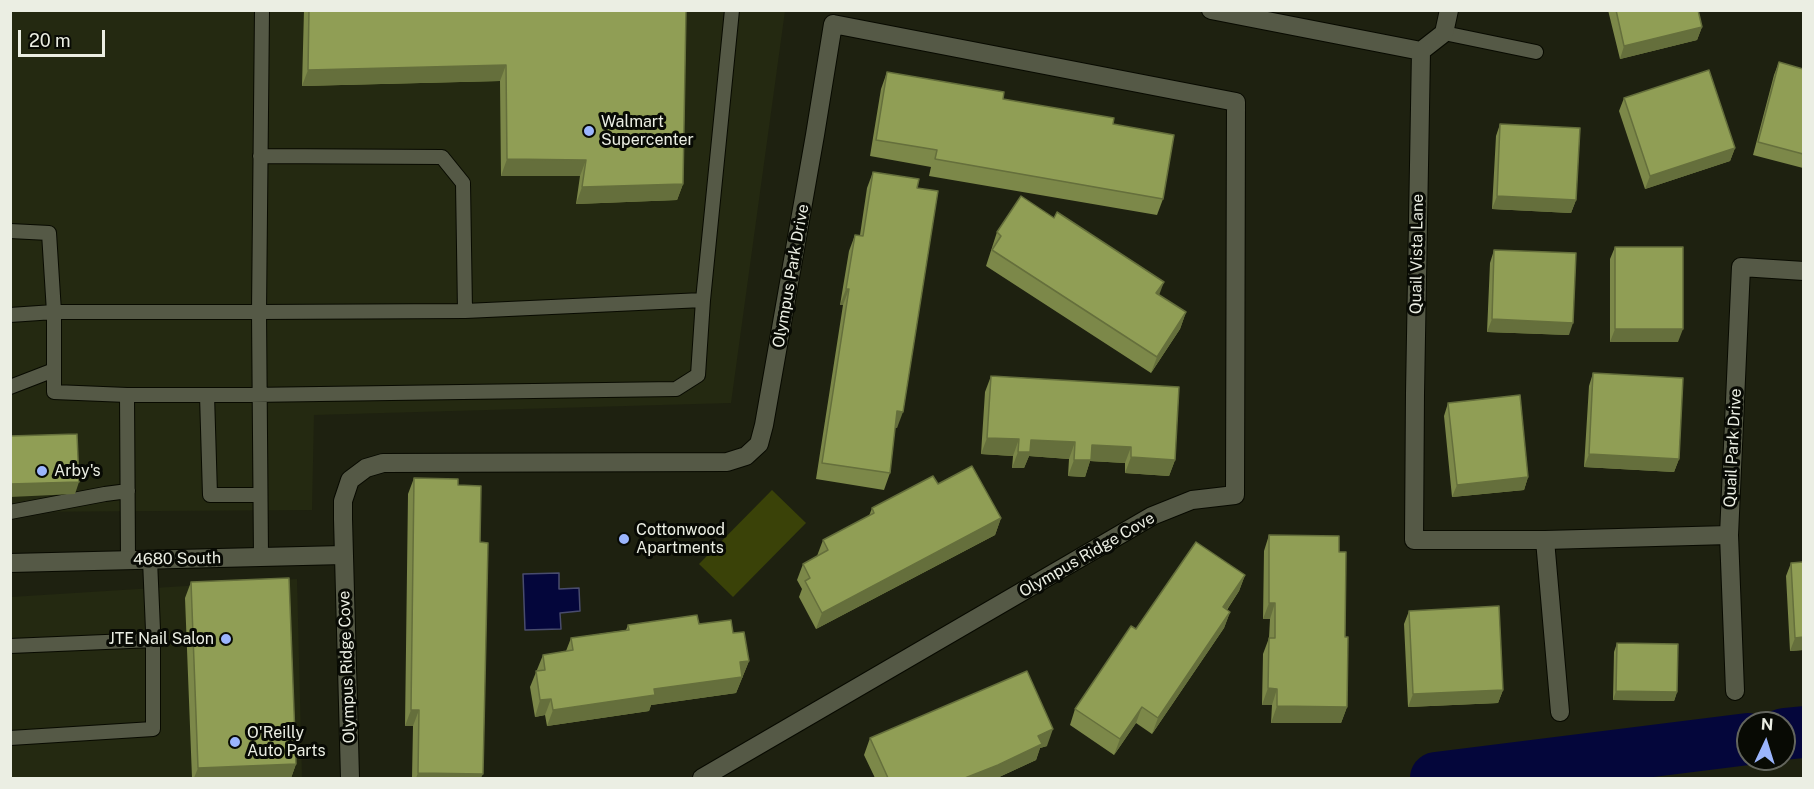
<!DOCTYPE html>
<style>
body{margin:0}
#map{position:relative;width:1814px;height:789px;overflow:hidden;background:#1e2110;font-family:"Public Sans",sans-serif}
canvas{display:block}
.frame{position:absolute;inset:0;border:12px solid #ebeee3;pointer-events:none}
.north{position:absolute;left:1736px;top:711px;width:60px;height:60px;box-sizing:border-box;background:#080a04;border:2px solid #63655d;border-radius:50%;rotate:4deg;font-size:16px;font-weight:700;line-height:24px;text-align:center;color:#ebeee3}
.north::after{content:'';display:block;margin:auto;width:21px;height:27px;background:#9bb5fd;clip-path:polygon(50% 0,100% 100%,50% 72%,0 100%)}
.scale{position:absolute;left:18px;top:30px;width:87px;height:27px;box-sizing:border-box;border:3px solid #ebeee3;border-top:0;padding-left:8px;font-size:18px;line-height:21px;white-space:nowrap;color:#ebeee3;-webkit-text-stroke:4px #080a04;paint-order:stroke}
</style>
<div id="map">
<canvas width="1814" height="789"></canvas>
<div class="frame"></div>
<div class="north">N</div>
<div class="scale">20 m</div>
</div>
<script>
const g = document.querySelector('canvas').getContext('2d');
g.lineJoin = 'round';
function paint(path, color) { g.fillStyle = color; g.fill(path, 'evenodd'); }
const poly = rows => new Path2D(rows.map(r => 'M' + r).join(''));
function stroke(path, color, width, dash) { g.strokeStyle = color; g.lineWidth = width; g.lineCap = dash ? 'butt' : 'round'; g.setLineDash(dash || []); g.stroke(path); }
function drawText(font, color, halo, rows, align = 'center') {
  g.font = font + ' "Public Sans",sans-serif'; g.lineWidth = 6; g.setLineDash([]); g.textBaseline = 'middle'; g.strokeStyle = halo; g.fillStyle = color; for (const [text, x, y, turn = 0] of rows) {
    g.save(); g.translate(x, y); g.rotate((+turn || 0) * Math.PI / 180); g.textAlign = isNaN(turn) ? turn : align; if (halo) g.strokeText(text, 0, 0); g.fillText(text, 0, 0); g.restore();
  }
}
paint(poly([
 [10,11,785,11,731,403,314,415,312,510,11,512],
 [297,579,302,778,11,778,11,597]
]), '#242911');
paint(poly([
 [772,490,806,523,733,597,699,564]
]), '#3a4208');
const water = poly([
 [559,573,559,589,579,588,580,611,560,613,561,629,525,630,523,574,559,573]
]);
paint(water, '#04063b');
stroke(water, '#494c6d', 1.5);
stroke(poly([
 [1784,734,1804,732],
 [1436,778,1748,739]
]), '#04063b', 52);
const lane = poly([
 [262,10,259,312,465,311,703,300,732,10],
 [1444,33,1536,52],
 [260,156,442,157,463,183,465,311],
 [10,231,49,233,54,312,54,392,127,395,249,395,676,389,698,375,703,300],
 [10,315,54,312,259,312,261,557],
 [10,387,54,370],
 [127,395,128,560],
 [207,395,210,495,260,495],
 [10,512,105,494,128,491],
 [10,646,153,640],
 [10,738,153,729,153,630,150,560]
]);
const street = poly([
 [1211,10,1421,51],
 [1421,51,1415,393,1414,540,1545,540,1729,535],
 [1421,51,1444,33,1449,10],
 [1545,540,1560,712],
 [10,563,344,555],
 [1735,691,1729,535,1741,267,1804,271],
 [350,778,343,519,343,501,350,480,366,468,383,463,727,462,746,456,759,444,764,425,815,135,833,24,1236,102,1235,495,1192,500,1152,516,702,778]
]);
stroke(lane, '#080a00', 16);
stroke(street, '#080a00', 20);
stroke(lane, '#555946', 14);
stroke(street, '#555946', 18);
paint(poly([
 [304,10,686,10,683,184,677,200,576,204,580,176,501,176,500,81,302,86],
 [1608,10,1698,10,1702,27,1697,40,1620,59],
 [1779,62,1803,69,1803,168,1753,155,1774,75],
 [887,72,1113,124,1163,199,1157,215,929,176,931,167,870,156,881,89],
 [1624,98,1735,148,1730,161,1645,189,1619,111],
 [1500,124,1576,200,1571,213,1492,209,1496,136],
 [873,172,917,188,897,428,895,427,890,473,884,490,816,479,843,305,840,305,849,251,855,235,860,235,867,188],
 [997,232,1159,295,1186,312,1180,329,1151,373,986,266],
 [1615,247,1678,342,1610,342,1610,259],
 [1494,250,1569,335,1487,332,1490,263],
 [1593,373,1679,459,1674,472,1584,467,1589,386],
 [991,376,1175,460,1169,476,1125,473,1125,463,1090,461,1085,477,1068,476,1069,459,1029,456,1024,468,1012,468,1013,456,981,454,985,392],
 [1448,403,1528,477,1524,490,1452,497,1444,416],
 [414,478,458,485,480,542,481,778,412,778,413,726,405,726,408,494],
 [938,484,1001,518,995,535,816,629,799,597,802,589,797,580,803,564,817,556,823,540,869,516,872,508],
 [1269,535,1339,552,1345,637,1347,707,1341,723,1271,723,1272,705,1262,705,1263,654,1269,638,1270,619,1263,619,1264,551],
 [1803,562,1803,650,1790,651,1786,576,1791,563],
 [1245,575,1239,591,1227,610,1230,612,1224,628,1152,734,1136,723,1114,755,1070,725,1075,709,1136,629],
 [191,582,296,764,291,778,192,778,185,598],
 [1409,611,1503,690,1498,703,1408,707,1404,624],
 [699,624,733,633,749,661,736,693,651,705,649,711,547,726,545,715,535,717,530,687,543,655,566,651,571,638,626,630,628,625],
 [1617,643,1677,692,1674,701,1613,700,1614,652],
 [870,738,1047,746,1040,748,1036,760,997,778,875,778,864,755]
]), '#7c8849');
paint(poly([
 [1702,27,1697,40,1620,59,1624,46],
 [506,65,500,81,302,86,308,70],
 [1735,148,1730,161,1645,189,1650,176],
 [507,159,586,160,580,176,501,176],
 [683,184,677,200,576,204,582,187],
 [1497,196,1576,200,1571,213,1492,209],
 [1164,282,1158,298,1156,293],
 [846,289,849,289,843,305,840,305],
 [1186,312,1180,329,1151,373,1157,357],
 [1492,319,1573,323,1569,335,1487,332],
 [1615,329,1683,329,1678,342,1610,342],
 [897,411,903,412,897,428,891,427],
 [987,438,1019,439,1013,456,981,454],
 [1031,440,1075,442,1069,459,1029,456,1024,468,1012,468,1018,452],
 [1092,445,1131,447,1125,463,1090,461,1085,477,1068,476,1074,460],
 [1589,454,1679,459,1674,472,1584,467],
 [1131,457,1175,460,1169,476,1125,473],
 [1528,477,1524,490,1452,497,1457,485],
 [79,482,75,494,10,497,10,484],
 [1001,518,995,535,816,629,822,613],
 [1245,575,1239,591,1217,624,1223,607],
 [1269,603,1275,603,1270,619,1263,619],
 [1230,612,1224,628,1152,734,1158,718],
 [1803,637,1803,650,1790,651,1795,638],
 [749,661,736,693,651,705,649,711,547,726,553,710,654,689,740,662],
 [1268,688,1277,689,1272,705,1262,705],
 [1503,690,1498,703,1408,707,1413,694],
 [1616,691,1677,692,1674,701,1613,700],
 [551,699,545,715,535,717,540,700],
 [1277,706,1347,707,1341,723,1271,723],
 [1142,707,1136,723,1114,755,1120,739],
 [411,710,419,710,413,726,405,726],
 [1053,729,1047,746,1040,748,1036,760,997,778,965,778,1038,736],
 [296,764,291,778,194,778,198,768],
 [418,773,483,774,481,778,416,778]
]), '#656f3c');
const building = poly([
 [309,10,686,10,683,184,582,187,586,160,507,159,506,65,308,70,309,10],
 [1616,10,1698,10,1702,27,1624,46,1616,10],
 [1779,62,1803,69,1803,154,1758,142,1779,62],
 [1709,70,1735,148,1650,176,1624,98,1709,70],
 [887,72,1004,92,1003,99,1114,118,1113,124,1174,135,1163,199,935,159,937,150,876,140,887,72],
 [1500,124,1580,128,1576,200,1497,196,1500,124],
 [873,172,919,179,917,188,938,191,903,412,897,411,890,473,822,463,849,289,846,289,855,235,863,236,873,172],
 [1021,196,1054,218,1057,212,1164,282,1156,293,1186,312,1157,357,992,250,1001,236,997,232,1021,196],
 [1615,247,1683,247,1683,329,1615,329,1615,247],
 [1494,250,1576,253,1573,323,1492,319,1494,250],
 [1593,373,1683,378,1679,459,1589,454,1593,373],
 [991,376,1179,387,1175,460,1131,457,1131,447,1092,445,1091,460,1074,460,1075,442,1031,440,1030,452,1018,452,1019,439,987,438,991,376],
 [1520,395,1528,477,1457,485,1448,403,1520,395],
 [77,434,79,482,10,484,10,436,77,434],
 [972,466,1001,518,822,613,805,581,810,578,803,564,828,550,823,540,874,513,872,508,933,476,938,484,972,466],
 [414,478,458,479,458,485,481,486,480,542,488,543,483,774,418,773,419,710,411,710,414,478],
 [1269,535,1339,536,1339,552,1346,552,1345,637,1348,637,1347,707,1277,706,1277,689,1268,688,1269,638,1275,638,1275,603,1269,603,1269,535],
 [1196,542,1245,575,1223,607,1230,612,1158,718,1142,707,1120,739,1075,709,1131,626,1136,629,1196,542],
 [1803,562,1803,637,1795,638,1791,563,1803,562],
 [289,578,296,764,198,768,191,582,289,578],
 [1499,606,1503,690,1413,694,1409,611,1499,606],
 [697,615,699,624,731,620,733,633,744,632,749,661,740,662,742,677,654,689,655,695,553,710,551,699,540,700,536,671,545,670,543,655,573,650,571,638,629,630,628,625,697,615],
 [1617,643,1678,644,1677,692,1616,691,1617,643],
 [1027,671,1053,729,1038,736,1042,744,998,765,965,778,888,778,870,738,1027,671]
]);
paint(building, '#909e55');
stroke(building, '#656f3c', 1.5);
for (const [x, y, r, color] of [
 [589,131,6,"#9bb5fd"],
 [42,471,6,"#9bb5fd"],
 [624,539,6,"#9bb5fd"],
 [226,639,6,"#9bb5fd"],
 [235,742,6,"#9bb5fd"]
]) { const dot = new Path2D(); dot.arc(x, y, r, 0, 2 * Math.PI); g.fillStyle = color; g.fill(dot); stroke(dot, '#080a04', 2); }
drawText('16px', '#ebeee3', '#080a04', [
 ["Walmart",601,122],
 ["Supercenter",601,140],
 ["Arby's",54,471],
 ["Cottonwood",636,530],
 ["Apartments",636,548],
 ["JTE Nail Salon",214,639,"right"],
 ["O'Reilly",247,733],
 ["Auto Parts",247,751]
], 'left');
drawText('16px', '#ebeee3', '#080a04', [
 ["Quail Vista Lane",1417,254,-89],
 ["Olympus Park Drive",791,276,-80],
 ["Quail Park Drive",1733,448,-87],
 ["Olympus Ridge Cove",1087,555,-30],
 ["4680 South",177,559,-1],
 ["Olympus Ridge Cove",347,667,-92]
]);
</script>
